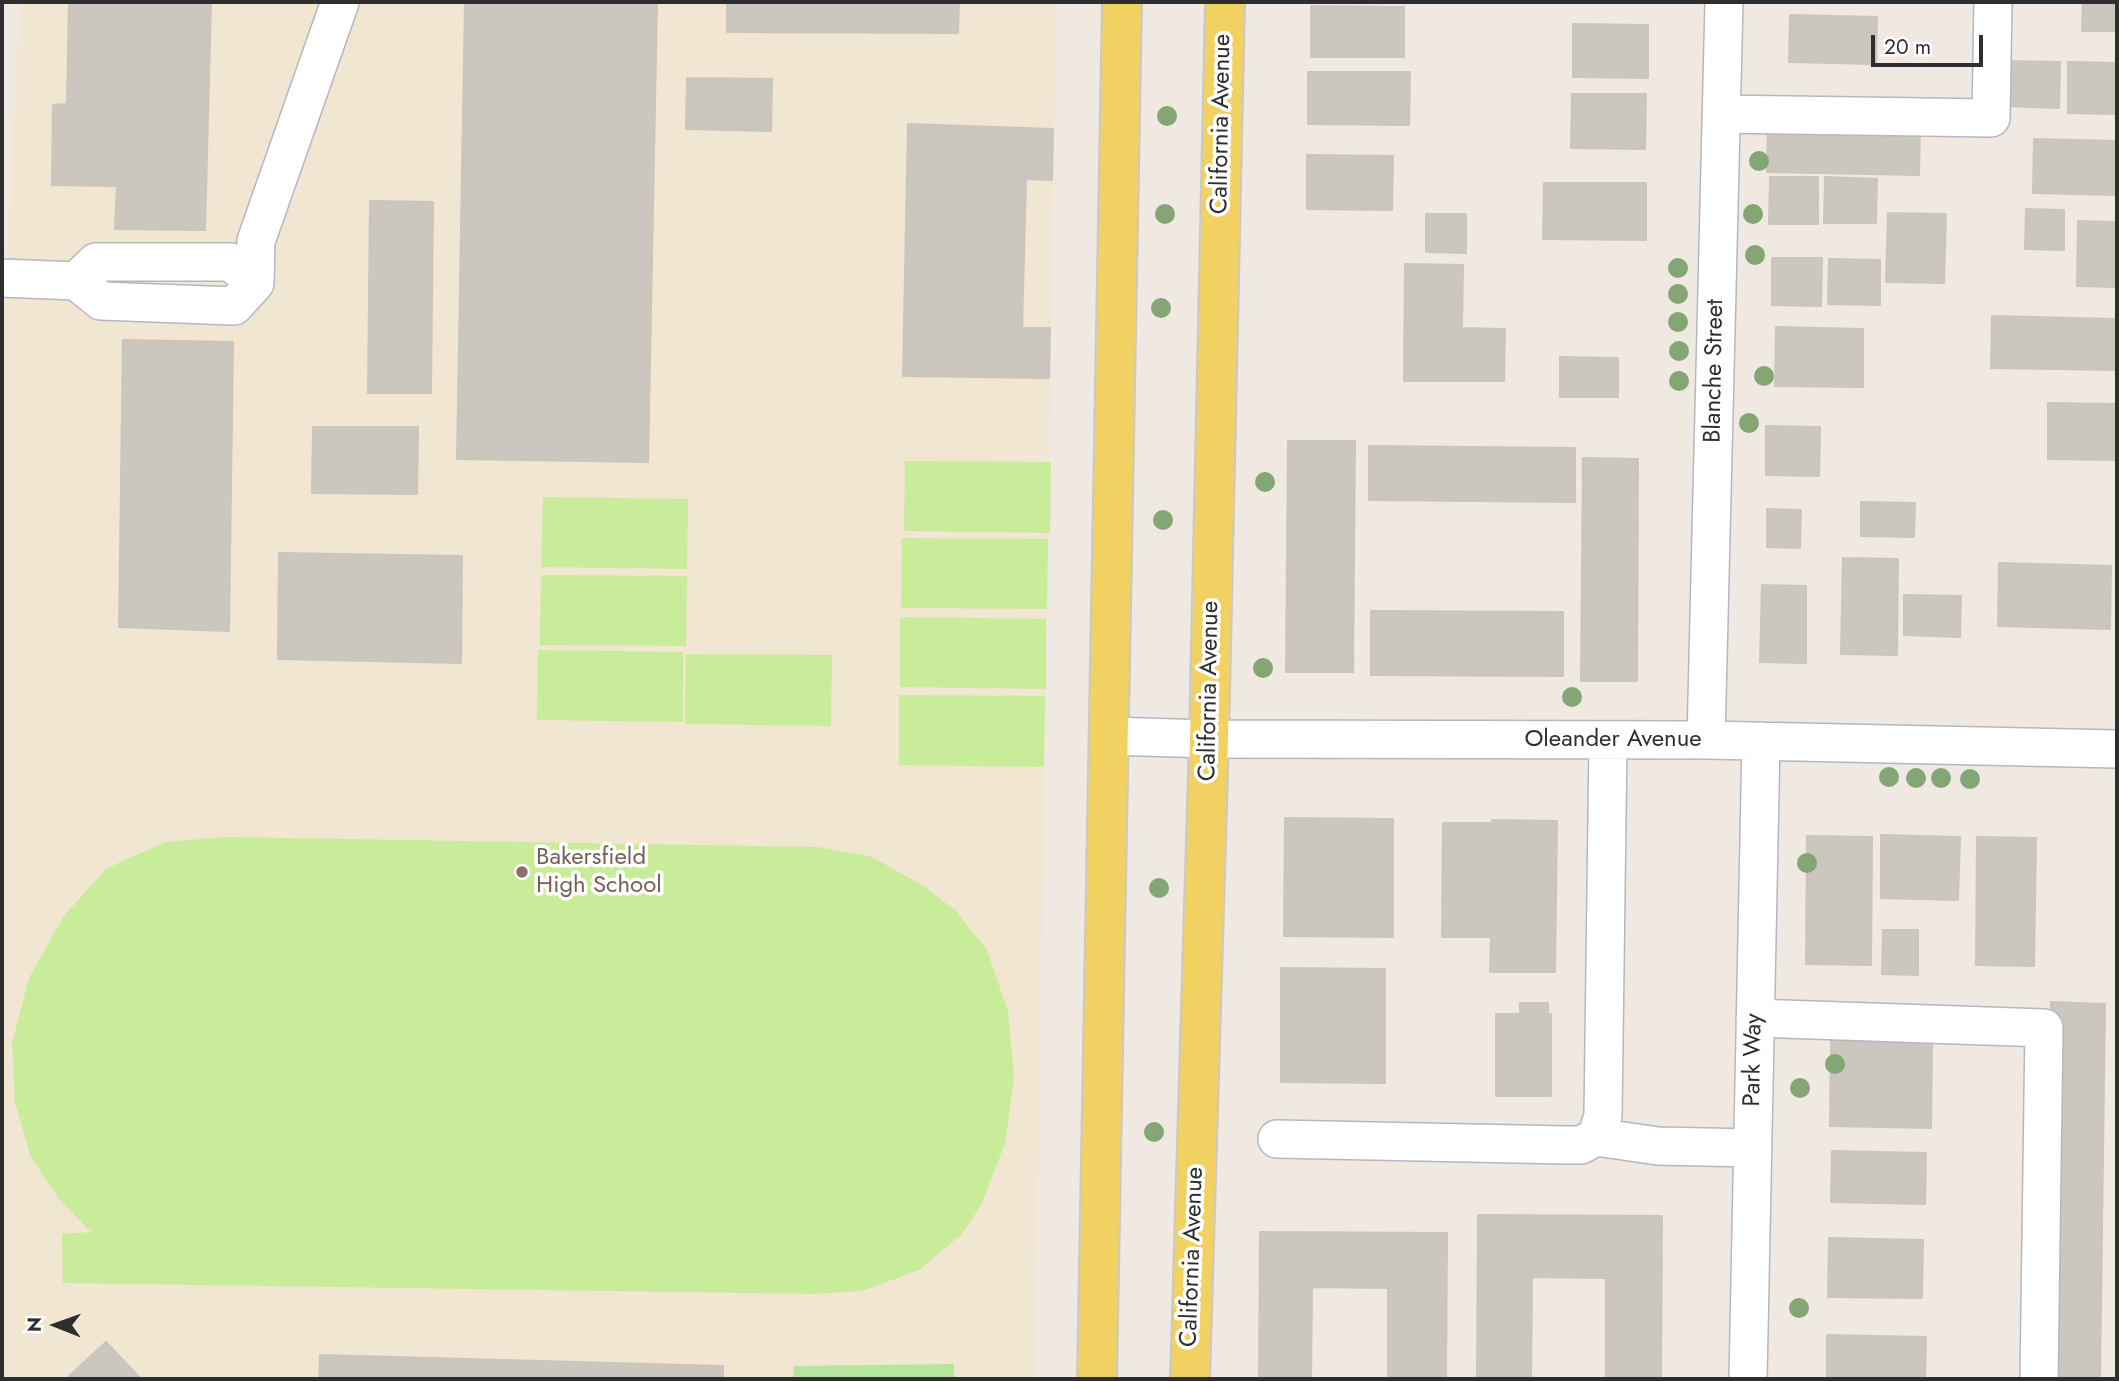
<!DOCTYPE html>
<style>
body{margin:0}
#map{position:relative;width:2119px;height:1381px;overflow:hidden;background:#efe9e1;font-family:Jost,sans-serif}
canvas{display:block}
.frame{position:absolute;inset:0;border:4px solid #2e2e2e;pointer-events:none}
.north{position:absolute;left:21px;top:1290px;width:70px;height:70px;-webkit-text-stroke:5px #fff;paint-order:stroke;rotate:271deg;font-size:19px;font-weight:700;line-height:28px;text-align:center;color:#2e2e2e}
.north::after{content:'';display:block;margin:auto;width:24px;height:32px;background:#2e2e2e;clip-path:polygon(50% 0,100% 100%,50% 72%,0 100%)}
.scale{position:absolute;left:1871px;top:35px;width:112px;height:32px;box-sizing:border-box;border:4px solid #2e2e2e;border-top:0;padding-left:9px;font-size:21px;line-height:24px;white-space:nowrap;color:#2e2e2e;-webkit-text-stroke:5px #fff;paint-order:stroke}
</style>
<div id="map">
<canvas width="2119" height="1381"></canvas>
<div class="frame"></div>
<div class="north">N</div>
<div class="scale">20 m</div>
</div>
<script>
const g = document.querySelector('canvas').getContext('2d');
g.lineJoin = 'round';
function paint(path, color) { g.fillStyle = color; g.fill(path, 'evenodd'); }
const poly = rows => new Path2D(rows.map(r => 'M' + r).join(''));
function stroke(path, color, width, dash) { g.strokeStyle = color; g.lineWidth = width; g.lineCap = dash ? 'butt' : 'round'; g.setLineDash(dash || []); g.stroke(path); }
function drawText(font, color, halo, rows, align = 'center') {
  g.font = font + ' Jost,sans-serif'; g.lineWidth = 7; g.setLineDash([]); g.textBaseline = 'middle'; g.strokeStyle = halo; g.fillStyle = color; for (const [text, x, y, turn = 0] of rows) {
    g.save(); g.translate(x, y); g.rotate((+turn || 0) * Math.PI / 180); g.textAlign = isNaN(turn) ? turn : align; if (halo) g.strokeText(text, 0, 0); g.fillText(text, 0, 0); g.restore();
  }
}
paint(poly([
 [20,2,1056,2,1035,1379,2,1379,2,364]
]), '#f0e6d1');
paint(poly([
 [954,1364,954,1379,793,1379,794,1366]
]), '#b6e59e');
paint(poly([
 [905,461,1051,462,1050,533,904,531],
 [543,497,688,499,687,569,541,567],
 [902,538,1048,539,1047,609,901,608],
 [541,575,687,576,686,646,540,645],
 [900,617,1046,619,1046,689,900,687],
 [538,650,683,652,683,722,537,720],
 [686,654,832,655,831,726,685,724],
 [899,695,1045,696,1044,767,899,765],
 [227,837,817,847,872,857,920,884,955,910,987,950,1008,1012,1014,1078,1005,1143,981,1205,962,1234,919,1270,862,1291,813,1294,63,1283,62,1234,91,1232,59,1199,31,1157,15,1103,12,1043,29,978,64,916,107,868,166,842]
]), '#c9ec9a');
const building = poly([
 [69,2,211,2,205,230,115,229,117,186,52,185,53,105,67,104,69,2],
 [465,2,657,2,648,462,457,459,465,2],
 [727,2,959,2,958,33,727,32,727,2],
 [2083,2,2117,2,2117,31,2082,31,2083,2],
 [1311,6,1404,7,1404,57,1311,57,1311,6],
 [1790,15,1877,17,1876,64,1789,62,1790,15],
 [1573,24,1648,25,1648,78,1573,77,1573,24],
 [2004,61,2060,62,2059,108,2003,106,2004,61],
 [2068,62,2117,63,2117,114,2068,113,2068,62],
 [1308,72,1410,72,1409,125,1308,124,1308,72],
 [687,78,772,79,771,131,686,129,687,78],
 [1572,94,1646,94,1645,149,1571,148,1572,94],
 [1768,122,1920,126,1919,175,1767,172,1768,122],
 [908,124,1053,129,1052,180,1026,179,1022,328,1050,328,1049,378,903,376,908,124],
 [2034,139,2117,141,2117,195,2033,193,2034,139],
 [1307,155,1393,156,1392,210,1307,209,1307,155],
 [1770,177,1818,177,1818,224,1769,224,1770,177],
 [1825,177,1877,179,1876,223,1824,223,1825,177],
 [1544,183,1646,183,1646,240,1543,239,1544,183],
 [370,201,433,202,431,393,368,393,370,201],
 [2026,209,2064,210,2064,250,2025,249,2026,209],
 [1888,213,1946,214,1944,283,1886,282,1888,213],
 [1426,214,1466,214,1466,253,1426,252,1426,214],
 [2078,221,2117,222,2117,287,2077,286,2078,221],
 [1772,258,1822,258,1821,306,1772,305,1772,258],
 [1829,259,1880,260,1880,305,1828,304,1829,259],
 [1405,264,1463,265,1462,328,1505,329,1504,381,1404,381,1405,264],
 [1992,316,2117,319,2117,370,1991,368,1992,316],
 [1776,327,1863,329,1863,387,1775,386,1776,327],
 [123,340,233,342,229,631,119,627,123,340],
 [1560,357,1618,358,1618,397,1560,397,1560,357],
 [2048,403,2117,404,2117,460,2048,459,2048,403],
 [1766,426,1820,427,1819,476,1766,475,1766,426],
 [313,427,418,427,417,494,312,493,313,427],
 [1288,441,1355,441,1353,672,1286,672,1288,441],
 [1369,446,1575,448,1575,502,1369,500,1369,446],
 [1583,458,1638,459,1637,681,1581,681,1583,458],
 [1861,502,1915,503,1914,537,1861,536,1861,502],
 [1767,509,1801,510,1800,548,1767,547,1767,509],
 [279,553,462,556,461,663,278,659,279,553],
 [1843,558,1898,559,1897,655,1841,654,1843,558],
 [1999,563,2111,566,2110,629,1998,626,1999,563],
 [1762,585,1806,586,1806,663,1760,662,1762,585],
 [1904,595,1961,596,1960,637,1904,635,1904,595],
 [1371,611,1563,612,1563,676,1371,675,1371,611],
 [1285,818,1393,819,1393,937,1284,936,1285,818],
 [1492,820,1557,821,1555,972,1490,972,1491,937,1442,937,1443,823,1492,823,1492,820],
 [1881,835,1960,837,1958,900,1881,898,1881,835],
 [1807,836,1872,837,1871,965,1806,964,1807,836],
 [1977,837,2036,838,2034,966,1976,965,1977,837],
 [1883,930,1918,930,1918,975,1882,974,1883,930],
 [1281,968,1385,969,1385,1083,1281,1082,1281,968],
 [2051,1002,2105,1004,2100,1379,2047,1379,2051,1002],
 [1520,1003,1548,1003,1548,1014,1551,1014,1551,1096,1496,1096,1496,1014,1520,1014,1520,1003],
 [1831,1041,1932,1043,1931,1128,1830,1126,1831,1041],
 [1832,1151,1926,1153,1925,1204,1831,1202,1832,1151],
 [1478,1215,1662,1216,1661,1379,1606,1379,1606,1278,1532,1277,1531,1379,1477,1379,1478,1215],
 [1260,1232,1447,1233,1446,1379,1388,1379,1388,1288,1312,1287,1311,1379,1259,1379,1260,1232],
 [1829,1238,1923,1240,1922,1298,1828,1297,1829,1238],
 [1827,1335,1926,1337,1925,1379,1827,1379,1827,1335],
 [106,1342,141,1379,66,1379,106,1342],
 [320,1355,723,1366,723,1379,319,1379,320,1355]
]);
paint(building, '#cbc7bf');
stroke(building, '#cbc5ba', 2);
const minor = poly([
 [1721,114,1991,118,1993,2],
 [2,278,76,281,101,301,234,306,255,283,256,241,340,2],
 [76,281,96,262,231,262,255,283],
 [1109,736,1209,739,1706,740,2117,749],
 [1706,740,1724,2],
 [1755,1018,2044,1028,2039,1379],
 [1596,1137,1658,1146,1753,1148],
 [1277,1139,1565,1145,1581,1145,1596,1137,1603,1116,1608,740],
 [1748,1379,1761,741]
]);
const major = poly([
 [1097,1379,1122,2],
 [1190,1379,1209,739,1225,2]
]);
stroke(minor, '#b4b7c1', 40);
stroke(major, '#c9c9c9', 42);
stroke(minor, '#fff', 37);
stroke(major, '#f2d163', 38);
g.fillStyle = '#84a574';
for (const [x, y] of [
 [1167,116],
 [1759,161],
 [1165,214],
 [1753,214],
 [1755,255],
 [1678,268],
 [1678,294],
 [1161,308],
 [1678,322],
 [1679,351],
 [1764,376],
 [1679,381],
 [1749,423],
 [1265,482],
 [1163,520],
 [1263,668],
 [1572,697],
 [1889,777],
 [1916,778],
 [1941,778],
 [1970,779],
 [1807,863],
 [1159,888],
 [1835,1064],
 [1800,1088],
 [1154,1132],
 [1799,1308]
]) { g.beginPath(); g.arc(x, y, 10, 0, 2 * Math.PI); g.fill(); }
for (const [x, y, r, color] of [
 [522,872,7,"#8d6e63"]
]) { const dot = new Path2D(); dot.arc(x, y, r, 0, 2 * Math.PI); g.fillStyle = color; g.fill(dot); stroke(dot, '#fff', 2.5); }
drawText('24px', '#2e2e2e', '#fff', [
 ["California Avenue",1222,124,-89],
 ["Blanche Street",1715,371,-89],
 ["California Avenue",1210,691,-89],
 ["Oleander Avenue",1613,740],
 ["Park Way",1754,1060,-89],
 ["California Avenue",1193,1257,-88]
]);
drawText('24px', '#785e54', '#fff', [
 ["Bakersfield",536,858],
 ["High School",536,886]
], 'left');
</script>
